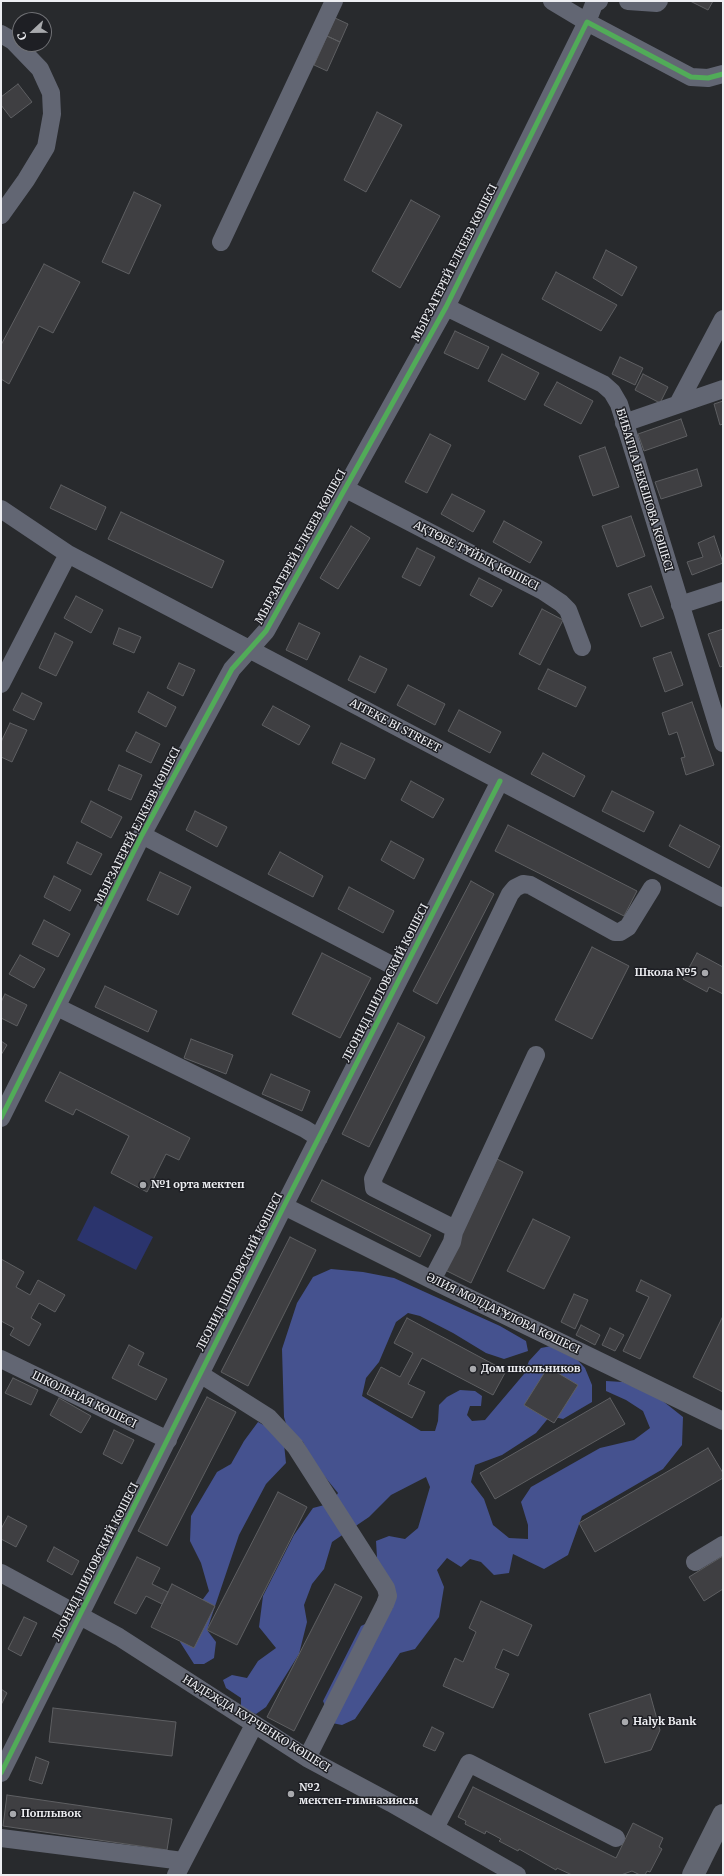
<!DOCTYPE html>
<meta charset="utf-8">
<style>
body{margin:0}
#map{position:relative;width:724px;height:1876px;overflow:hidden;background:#282a2d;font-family:Merriweather,serif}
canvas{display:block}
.frame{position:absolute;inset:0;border:2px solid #edeef2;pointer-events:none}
.north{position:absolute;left:12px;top:12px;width:40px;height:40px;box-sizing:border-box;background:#1e1f24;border:1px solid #717276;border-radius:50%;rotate:248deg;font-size:11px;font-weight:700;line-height:16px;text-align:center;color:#edeef2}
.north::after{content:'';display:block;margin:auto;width:14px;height:18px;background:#a8a9ad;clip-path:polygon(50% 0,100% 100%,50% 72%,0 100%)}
</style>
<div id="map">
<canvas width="724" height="1876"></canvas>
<div class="frame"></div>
<div class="north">С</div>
</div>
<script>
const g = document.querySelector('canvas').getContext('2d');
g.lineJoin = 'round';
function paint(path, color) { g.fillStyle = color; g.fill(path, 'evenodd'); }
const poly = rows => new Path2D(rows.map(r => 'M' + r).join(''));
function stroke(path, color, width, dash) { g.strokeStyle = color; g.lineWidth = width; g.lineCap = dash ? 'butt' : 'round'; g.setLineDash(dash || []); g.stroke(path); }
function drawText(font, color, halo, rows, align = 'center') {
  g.font = font + ' Merriweather,serif'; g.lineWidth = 3; g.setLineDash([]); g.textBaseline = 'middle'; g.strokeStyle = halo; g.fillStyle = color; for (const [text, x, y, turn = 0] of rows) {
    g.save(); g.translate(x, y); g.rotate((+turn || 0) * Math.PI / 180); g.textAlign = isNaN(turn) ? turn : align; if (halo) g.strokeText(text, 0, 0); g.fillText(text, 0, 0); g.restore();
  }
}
paint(poly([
 [94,1206,153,1237,136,1270,77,1240]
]), '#2b346d');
paint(poly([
 [331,1269,363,1272,394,1278,500,1326,526,1341,528,1351,504,1359,486,1353,453,1333,420,1316,408,1313,396,1322,379,1362,366,1378,362,1396,421,1431,435,1431,438,1421,439,1405,447,1397,460,1390,475,1391,482,1396,481,1406,470,1406,467,1415,472,1421,485,1420,524,1374,529,1361,541,1348,551,1346,571,1353,585,1368,592,1385,592,1402,563,1419,550,1416,536,1433,502,1455,475,1465,471,1482,484,1499,493,1525,509,1538,528,1539,528,1525,521,1502,531,1487,600,1448,634,1440,650,1428,643,1411,626,1400,606,1391,606,1381,623,1382,659,1398,683,1417,682,1445,663,1469,582,1516,568,1555,544,1569,513,1554,509,1573,494,1575,481,1562,470,1559,461,1567,447,1558,437,1570,444,1587,439,1617,415,1649,400,1653,355,1719,342,1725,332,1723,323,1701,361,1626,378,1618,393,1608,378,1574,376,1541,389,1536,405,1539,418,1528,430,1487,426,1477,391,1495,369,1517,332,1542,324,1569,312,1584,304,1605,307,1622,299,1654,266,1707,256,1714,241,1708,241,1698,226,1688,223,1680,232,1675,247,1678,258,1661,276,1648,259,1627,263,1596,294,1535,313,1508,332,1503,338,1493,312,1461,303,1442,287,1427,284,1417,282,1349,297,1303,313,1277],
 [258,1422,269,1428,284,1444,286,1463,266,1484,239,1535,207,1630,216,1642,214,1658,204,1664,194,1664,180,1642,183,1626,209,1591,201,1563,190,1541,191,1516,217,1472,231,1464,244,1441]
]), '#45528f');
const building = poly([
 [690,1,713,1,708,10,690,1],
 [335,18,348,24,340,42,327,36,335,18],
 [327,36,340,42,327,71,314,65,327,36],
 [18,84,32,102,11,118,1,105,1,97,18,84],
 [377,112,402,125,366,192,344,180,377,112],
 [134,192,161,205,129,274,102,262,134,192],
 [411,200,440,216,400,288,372,271,411,200],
 [606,250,637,267,622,296,593,278,606,250],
 [44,264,80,282,53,333,39,326,9,384,1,379,1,345,44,264],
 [556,272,617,305,601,331,542,299,556,272],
 [455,331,489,347,478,369,444,353,455,331],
 [502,354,539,373,525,400,488,381,502,354],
 [620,357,643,368,635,385,612,374,620,357],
 [643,374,668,387,660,403,635,390,643,374],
 [557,382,593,401,581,424,544,405,557,382],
 [723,401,723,424,720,425,714,404,723,401],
 [681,419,687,436,644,451,638,434,681,419],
 [430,434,451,445,427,493,405,482,430,434],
 [605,447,619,487,593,496,579,456,605,447],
 [697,469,702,486,661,499,655,482,697,469],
 [61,485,106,507,96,530,50,508,61,485],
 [452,494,485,511,473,532,441,514,452,494],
 [121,512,224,561,212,588,108,539,121,512],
 [631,516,645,556,617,567,602,526,631,516],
 [504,521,542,542,530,563,493,542,504,521],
 [351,526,370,538,338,589,320,578,351,526],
 [714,536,723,563,692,575,687,562,703,557,698,543,714,536],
 [417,548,435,557,420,586,402,577,417,548],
 [479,578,502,590,492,607,470,595,479,578],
 [651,586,664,618,641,627,628,594,651,586],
 [76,596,103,610,91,633,64,618,76,596],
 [542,609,563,620,540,665,519,654,542,609],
 [299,623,320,633,307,660,286,650,299,623],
 [119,628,141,637,134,653,113,644,119,628],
 [723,629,723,666,720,667,708,634,723,629],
 [55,633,73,642,56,676,39,668,55,633],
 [671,652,683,685,665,692,653,658,671,652],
 [360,656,387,669,375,693,348,680,360,656],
 [179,663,195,670,183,696,167,688,179,663],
 [548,669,586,687,576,707,538,689,548,669],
 [408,685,445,704,435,725,397,705,408,685],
 [148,692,176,707,166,727,138,712,148,692],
 [22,693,42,703,34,720,13,710,22,693],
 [692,702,714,765,686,775,681,758,685,757,677,732,669,735,662,713,692,702],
 [273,706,310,726,299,745,262,725,273,706],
 [459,710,501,732,490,753,448,731,459,710],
 [10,723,27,730,12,762,1,757,1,742,10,723],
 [136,732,160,744,151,763,126,751,136,732],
 [341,743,375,759,365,779,332,763,341,743],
 [543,753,585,776,574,797,531,774,543,753],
 [119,765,142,775,131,800,108,790,119,765],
 [411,781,444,799,433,818,401,800,411,781],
 [612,791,654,812,644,832,602,811,612,791],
 [91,801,122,817,111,838,81,822,91,801],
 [195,811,227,827,217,847,186,830,195,811],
 [508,825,637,891,624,916,495,851,508,825],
 [680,825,720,846,709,868,669,846,680,825],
 [391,841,424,859,414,879,381,860,391,841],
 [77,842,102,854,91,875,67,863,77,842],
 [280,852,323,876,313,897,268,874,280,852],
 [160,872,191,887,178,915,147,900,160,872],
 [54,876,81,890,70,911,44,897,54,876],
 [471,881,494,894,437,1004,413,991,471,881],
 [349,887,394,911,383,933,338,909,349,887],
 [44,920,70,934,58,957,32,944,44,920],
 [592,947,629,966,592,1039,555,1020,592,947],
 [322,953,371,978,340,1038,292,1014,322,953],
 [697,953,723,967,723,994,709,987,707,992,683,979,697,953],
 [20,955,45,969,34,988,9,974,20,955],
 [105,986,157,1011,148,1032,95,1007,105,986],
 [5,994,27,1005,17,1026,1,1018,1,1002,5,994],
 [398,1023,425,1037,369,1147,342,1134,398,1023],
 [191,1039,233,1055,226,1074,184,1058,191,1039],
 [1,1041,7,1045,1,1055,1,1041],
 [60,1072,190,1138,179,1160,166,1154,147,1192,111,1173,129,1136,76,1109,73,1115,45,1101,60,1072],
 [271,1074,310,1091,302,1111,262,1094,271,1074],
 [497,1159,523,1172,471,1283,445,1270,497,1159],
 [322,1180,431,1235,420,1257,311,1201,322,1180],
 [533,1219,570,1237,544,1289,507,1271,533,1219],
 [290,1237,316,1250,248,1386,221,1372,290,1237],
 [1,1259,24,1272,16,1287,30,1295,38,1280,65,1295,55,1312,39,1303,31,1318,41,1324,29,1346,10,1335,14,1328,1,1321,1,1259],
 [641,1280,671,1295,640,1359,623,1351,649,1297,636,1291,641,1280],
 [574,1294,588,1300,575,1329,561,1322,574,1294],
 [723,1316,723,1392,693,1377,723,1316],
 [407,1318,506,1371,493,1395,422,1358,408,1384,425,1392,412,1418,367,1394,381,1367,400,1377,413,1353,394,1343,407,1318],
 [581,1325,600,1335,595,1345,576,1335,581,1325],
 [610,1328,624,1335,615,1351,602,1345,610,1328],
 [129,1345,144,1353,138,1365,167,1379,156,1400,112,1378,129,1345],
 [548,1367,578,1385,554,1423,524,1405,548,1367],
 [13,1378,38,1390,31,1405,5,1393,13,1378],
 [207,1397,236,1412,167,1546,138,1531,207,1397],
 [59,1398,91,1416,81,1433,50,1415,59,1398],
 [610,1398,625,1424,495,1499,480,1473,610,1398],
 [114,1430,134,1440,122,1464,103,1454,114,1430],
 [708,1448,723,1473,723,1478,595,1552,579,1523,708,1448],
 [278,1492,307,1507,237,1645,207,1630,278,1492],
 [8,1516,27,1526,16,1547,1,1539,1,1529,8,1516],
 [54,1547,79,1561,72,1575,47,1561,54,1547],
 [723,1556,723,1589,704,1601,689,1577,723,1556],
 [137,1557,160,1568,152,1584,168,1592,162,1604,146,1596,136,1614,114,1603,137,1557],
 [172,1584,215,1606,194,1648,151,1627,172,1584],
 [335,1584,362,1597,294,1731,267,1717,335,1584],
 [481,1601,532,1625,518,1656,503,1649,495,1668,509,1674,493,1708,443,1686,455,1658,463,1662,476,1632,469,1628,481,1601],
 [24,1617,37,1623,21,1656,8,1649,24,1617],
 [1,1689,7,1693,1,1705,1,1689],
 [650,1694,660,1730,651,1750,605,1763,589,1714,650,1694],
 [53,1708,176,1722,172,1756,49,1742,53,1708],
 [432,1727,444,1733,435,1751,423,1746,432,1727],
 [36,1757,49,1762,42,1784,29,1780,36,1757],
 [473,1787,616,1858,633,1823,663,1838,659,1847,662,1849,650,1872,647,1871,645,1875,640,1875,632,1871,621,1875,572,1875,557,1868,556,1870,519,1849,518,1851,499,1841,501,1839,486,1831,485,1834,465,1824,466,1821,458,1817,473,1787],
 [7,1795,172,1819,167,1850,3,1826,7,1795]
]);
paint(building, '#3f3f42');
stroke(building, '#5e5f62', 1);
stroke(poly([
 [552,1,587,22,691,77,708,78,723,74],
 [628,1,657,3,659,1],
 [1,34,13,41,40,69,51,93,52,114,46,147,26,180,1,215],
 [221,242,334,1],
 [446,307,603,384,612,392,619,404,723,743],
 [678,404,723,319],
 [624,423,723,389],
 [346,489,543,591,561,603,568,610,582,647],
 [1,509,68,554,723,898],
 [680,605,723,591],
 [1,684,68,554],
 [142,835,403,971],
 [57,1007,305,1129,319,1138],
 [1,1118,142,835,232,669,266,631,446,307,587,22,594,4,599,1],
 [284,1206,432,1280,723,1421],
 [454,1232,536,1055],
 [432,1280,452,1242,454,1232,451,1227,378,1190,374,1188,373,1179,510,894,515,888,523,884,530,885,615,932,620,932,628,927,652,888],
 [1,1359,168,1440],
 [200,1374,268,1417,295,1446,386,1588,388,1596,385,1604,307,1758],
 [695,1562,723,1545],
 [1,1573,119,1637,307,1758,391,1803,517,1875],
 [1,1773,284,1206,500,781],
 [435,1828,469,1763,616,1838],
 [1,1838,183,1861],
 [176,1875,254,1725]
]), '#626673', 18);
stroke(poly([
 [693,1875,723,1815]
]), '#626671', 22);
stroke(poly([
 [1,1118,142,835,232,669,266,631,446,307,587,22,691,77,708,78,723,74],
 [1,1773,284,1206,500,781]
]), '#51ab58', 5);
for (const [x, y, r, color] of [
 [705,973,4,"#a8a9ad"],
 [143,1185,4,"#a8a9ad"],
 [473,1369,4,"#a8a9ad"],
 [625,1722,4,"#a8a9ad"],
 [291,1794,4,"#a8a9ad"],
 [13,1814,4,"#a8a9ad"]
]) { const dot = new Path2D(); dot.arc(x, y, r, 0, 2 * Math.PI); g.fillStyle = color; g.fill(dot); stroke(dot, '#1e1f24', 1.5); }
drawText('11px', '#edeef2', '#1e1f24', [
 ["МЫРЗАГЕРЕЙ ЕЛКЕЕВ КӨШЕСІ",455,263,-63],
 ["БИБАТПА БЕКЕШОВА КӨШЕСІ",644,490,73],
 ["МЫРЗАГЕРЕЙ ЕЛКЕЕВ КӨШЕСІ",301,547,-61],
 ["АҚТӨБЕ ТҰЙЫҚ КӨШЕСІ",476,556,27],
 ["AITEKE BI STREET",395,726,28],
 ["МЫРЗАГЕРЕЙ ЕЛКЕЕВ КӨШЕСІ",138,826,-63],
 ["ЛЕОНИД ШИЛОВСКИЙ КӨШЕСІ",386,983,-63],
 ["ЛЕОНИД ШИЛОВСКИЙ КӨШЕСІ",240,1272,-63],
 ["ӘЛИЯ МОЛДАҒҰЛОВА КӨШЕСІ",503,1314,26],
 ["ШКОЛЬНАЯ КӨШЕСІ",84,1400,26],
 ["ЛЕОНИД ШИЛОВСКИЙ КӨШЕСІ",96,1562,-63],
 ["НАДЕЖДА КУРЧЕНКО КӨШЕСІ",256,1724,32]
]);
drawText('bold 11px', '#edeef2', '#1e1f24', [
 ["Школа №5",697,973,"right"],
 ["№1 орта мектеп",151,1185],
 ["Дом школьников",481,1369],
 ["Halyk Bank",633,1722],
 ["№2",299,1788],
 ["мектеп-гимназиясы",299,1801],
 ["Поплывок",21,1814]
], 'left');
</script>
